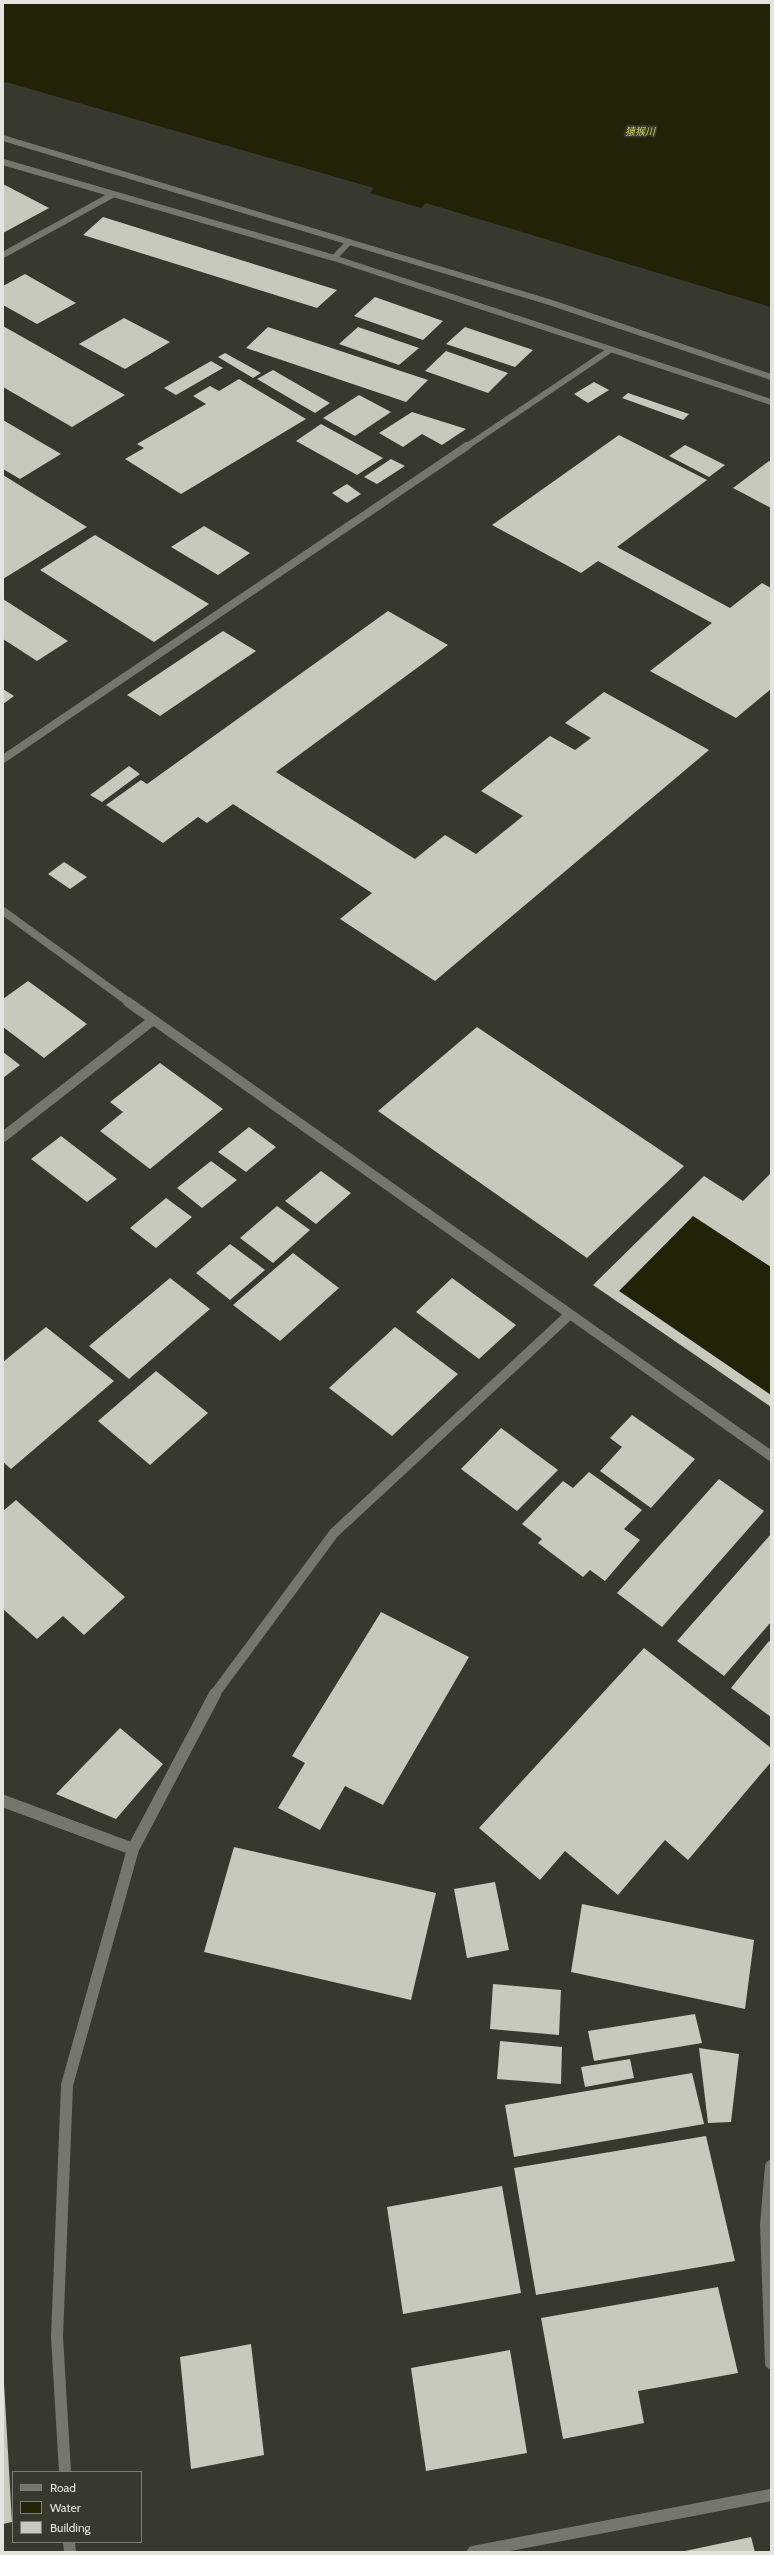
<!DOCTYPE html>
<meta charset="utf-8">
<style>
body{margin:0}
#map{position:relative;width:774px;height:2555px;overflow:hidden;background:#37382e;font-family:Cabin,sans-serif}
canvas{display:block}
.frame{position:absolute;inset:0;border:4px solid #e4e4de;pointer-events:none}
.legend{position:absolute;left:12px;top:2471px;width:130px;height:72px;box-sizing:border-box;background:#37382e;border:1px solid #7c7d74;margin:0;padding:5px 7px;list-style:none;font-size:12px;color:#e4e4de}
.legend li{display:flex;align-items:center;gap:8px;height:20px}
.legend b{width:20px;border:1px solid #7c7d74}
</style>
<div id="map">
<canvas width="774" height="2555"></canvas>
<div class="frame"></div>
<ul class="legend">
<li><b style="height:5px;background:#76776c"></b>Road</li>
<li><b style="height:11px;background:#222206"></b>Water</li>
<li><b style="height:11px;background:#c8c9bd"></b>Building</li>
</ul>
</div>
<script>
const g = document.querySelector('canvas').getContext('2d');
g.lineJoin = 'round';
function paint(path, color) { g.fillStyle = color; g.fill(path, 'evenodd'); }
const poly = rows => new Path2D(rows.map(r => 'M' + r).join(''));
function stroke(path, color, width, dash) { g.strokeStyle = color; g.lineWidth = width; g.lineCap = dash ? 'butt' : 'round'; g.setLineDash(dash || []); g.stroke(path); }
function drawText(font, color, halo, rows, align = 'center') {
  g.font = font + ' Cabin,"Noto Sans JP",sans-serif'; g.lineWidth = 4; g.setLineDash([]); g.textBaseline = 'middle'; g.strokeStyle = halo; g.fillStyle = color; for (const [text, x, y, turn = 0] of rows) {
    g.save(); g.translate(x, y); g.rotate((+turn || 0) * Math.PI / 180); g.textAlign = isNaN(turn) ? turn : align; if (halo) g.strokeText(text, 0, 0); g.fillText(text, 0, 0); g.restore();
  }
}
paint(poly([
 [3,3,771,3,771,307,426,203,421,208,370,193,374,188,6,82,3,84],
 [693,1216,771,1267,771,1395,619,1291]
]), '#222206');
paint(poly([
 [3,184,49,208,3,233],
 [103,217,337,290,317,308,83,235],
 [25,274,76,303,37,324,3,305,3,286],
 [375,297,443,321,423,340,354,316],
 [124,318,170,342,125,369,79,344],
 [3,326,125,395,72,427,3,387],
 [268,327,428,380,406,402,246,348],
 [358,327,419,348,399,365,339,344],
 [465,327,533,350,515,367,446,344],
 [446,351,508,373,488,393,425,371],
 [225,353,261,373,253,378,218,357],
 [211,361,223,368,176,395,164,388],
 [273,370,330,403,315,413,257,379],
 [239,379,306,419,181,494,125,459,144,448,137,444,206,404,193,396,210,386,219,391],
 [594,382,609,390,588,403,574,394],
 [628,393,689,414,683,420,622,398],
 [359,395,391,412,355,436,323,418],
 [412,412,466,429,442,445,422,434,403,447,379,433],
 [3,420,61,454,20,479,3,469],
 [321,424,383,458,357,475,296,441],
 [619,435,707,480,617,547,730,608,762,583,771,588,771,689,736,718,650,671,712,623,598,561,581,573,492,525],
 [685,445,725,465,709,477,669,456],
 [391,459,405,466,377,484,364,477],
 [769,461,771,462,771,508,733,488],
 [3,475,87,527,3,579],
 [347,484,361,494,347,503,332,493],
 [204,526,250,553,218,575,171,547],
 [95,535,209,604,154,642,40,570],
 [3,599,68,641,37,661,3,639],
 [388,611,448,645,276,772,415,859,445,835,476,854,523,816,481,791,550,736,575,750,591,738,565,723,604,692,709,750,435,981,340,919,372,893,233,804,207,823,198,817,163,843,106,805,141,780,147,784],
 [223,631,256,651,160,716,127,695],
 [3,689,14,696,3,704],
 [129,766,140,774,102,802,90,795],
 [64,862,87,877,70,889,48,874],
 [28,981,87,1024,44,1058,3,1027,3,999],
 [477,1027,684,1166,587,1258,378,1111],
 [3,1052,20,1065,3,1078],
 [160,1063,223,1109,150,1169,100,1131,123,1112,110,1102],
 [249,1127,276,1147,246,1172,218,1152],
 [61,1136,117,1179,87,1202,31,1159],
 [211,1161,237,1180,202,1208,177,1188],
 [321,1171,351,1193,316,1224,285,1201],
 [771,1173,771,1267,693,1216,619,1291,771,1395,771,1407,593,1285,704,1176,743,1201],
 [166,1198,192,1217,156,1248,130,1228],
 [277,1206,310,1230,273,1263,240,1238],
 [230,1244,265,1270,230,1300,196,1273],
 [293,1253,339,1288,280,1341,233,1305],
 [170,1278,210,1309,129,1379,89,1346],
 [452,1278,516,1325,479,1359,416,1312],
 [46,1327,114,1381,11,1469,3,1462,3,1362],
 [395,1327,458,1374,392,1436,329,1388],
 [156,1371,208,1413,150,1465,98,1421],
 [632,1415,695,1459,651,1508,600,1471,622,1447,610,1438],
 [501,1428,558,1470,517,1511,461,1469],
 [589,1472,642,1510,624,1529,640,1540,605,1581,590,1570,583,1577,538,1543,542,1539,522,1524,563,1481,573,1488],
 [719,1479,764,1511,662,1627,617,1593],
 [16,1500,125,1597,84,1635,63,1616,37,1639,3,1609,3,1511],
 [771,1534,771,1622,724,1676,677,1641],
 [381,1612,469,1657,383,1805,345,1786,320,1830,278,1808,305,1763,292,1756],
 [769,1641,771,1642,771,1717,731,1688],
 [644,1648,771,1748,771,1762,688,1860,665,1840,618,1895,565,1851,540,1880,479,1828],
 [120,1728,163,1764,116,1819,56,1794],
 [234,1847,436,1893,411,2000,204,1952],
 [495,1882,509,1950,467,1958,454,1889],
 [582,1904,754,1940,745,2009,571,1972],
 [493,1984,561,1990,559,2035,490,2029],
 [695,2014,702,2043,594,2061,588,2031],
 [500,2041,562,2047,561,2084,497,2079],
 [699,2048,739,2054,731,2122,708,2123],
 [630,2059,634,2078,585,2087,581,2067],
 [692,2073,704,2124,514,2157,505,2105],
 [706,2136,735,2261,536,2295,514,2168],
 [502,2186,521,2293,403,2314,387,2207],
 [718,2287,738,2373,638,2391,644,2423,563,2439,541,2318],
 [251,2344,264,2455,191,2469,180,2357],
 [510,2350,527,2453,426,2471,411,2368],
 [3,2366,12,2522,3,2524],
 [751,2537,755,2552,685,2552,685,2551]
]), '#c8c9bd');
stroke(poly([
 [3,162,334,258,771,402],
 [3,255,112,195],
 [334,258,349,242],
 [466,447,610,350]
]), '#76776c', 6);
stroke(poly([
 [3,759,467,446],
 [3,911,130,1003]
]), '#76776c', 8);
stroke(poly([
 [128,1002,771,1456],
 [3,1137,153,1020],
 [214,1695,334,1533,569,1315]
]), '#76776c', 10);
stroke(poly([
 [3,1801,133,1849],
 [771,2166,766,2225,771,2363],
 [65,2472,57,2337,67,2085,133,1849,215,1694],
 [69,2542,70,2552],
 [473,2552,771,2495]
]), '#76776c', 12);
stroke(poly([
 [3,138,549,302,771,377]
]), '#76776c', 6);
drawText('italic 10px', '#cfd35b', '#37382e', [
 ["猿猴川",640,132]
]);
</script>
